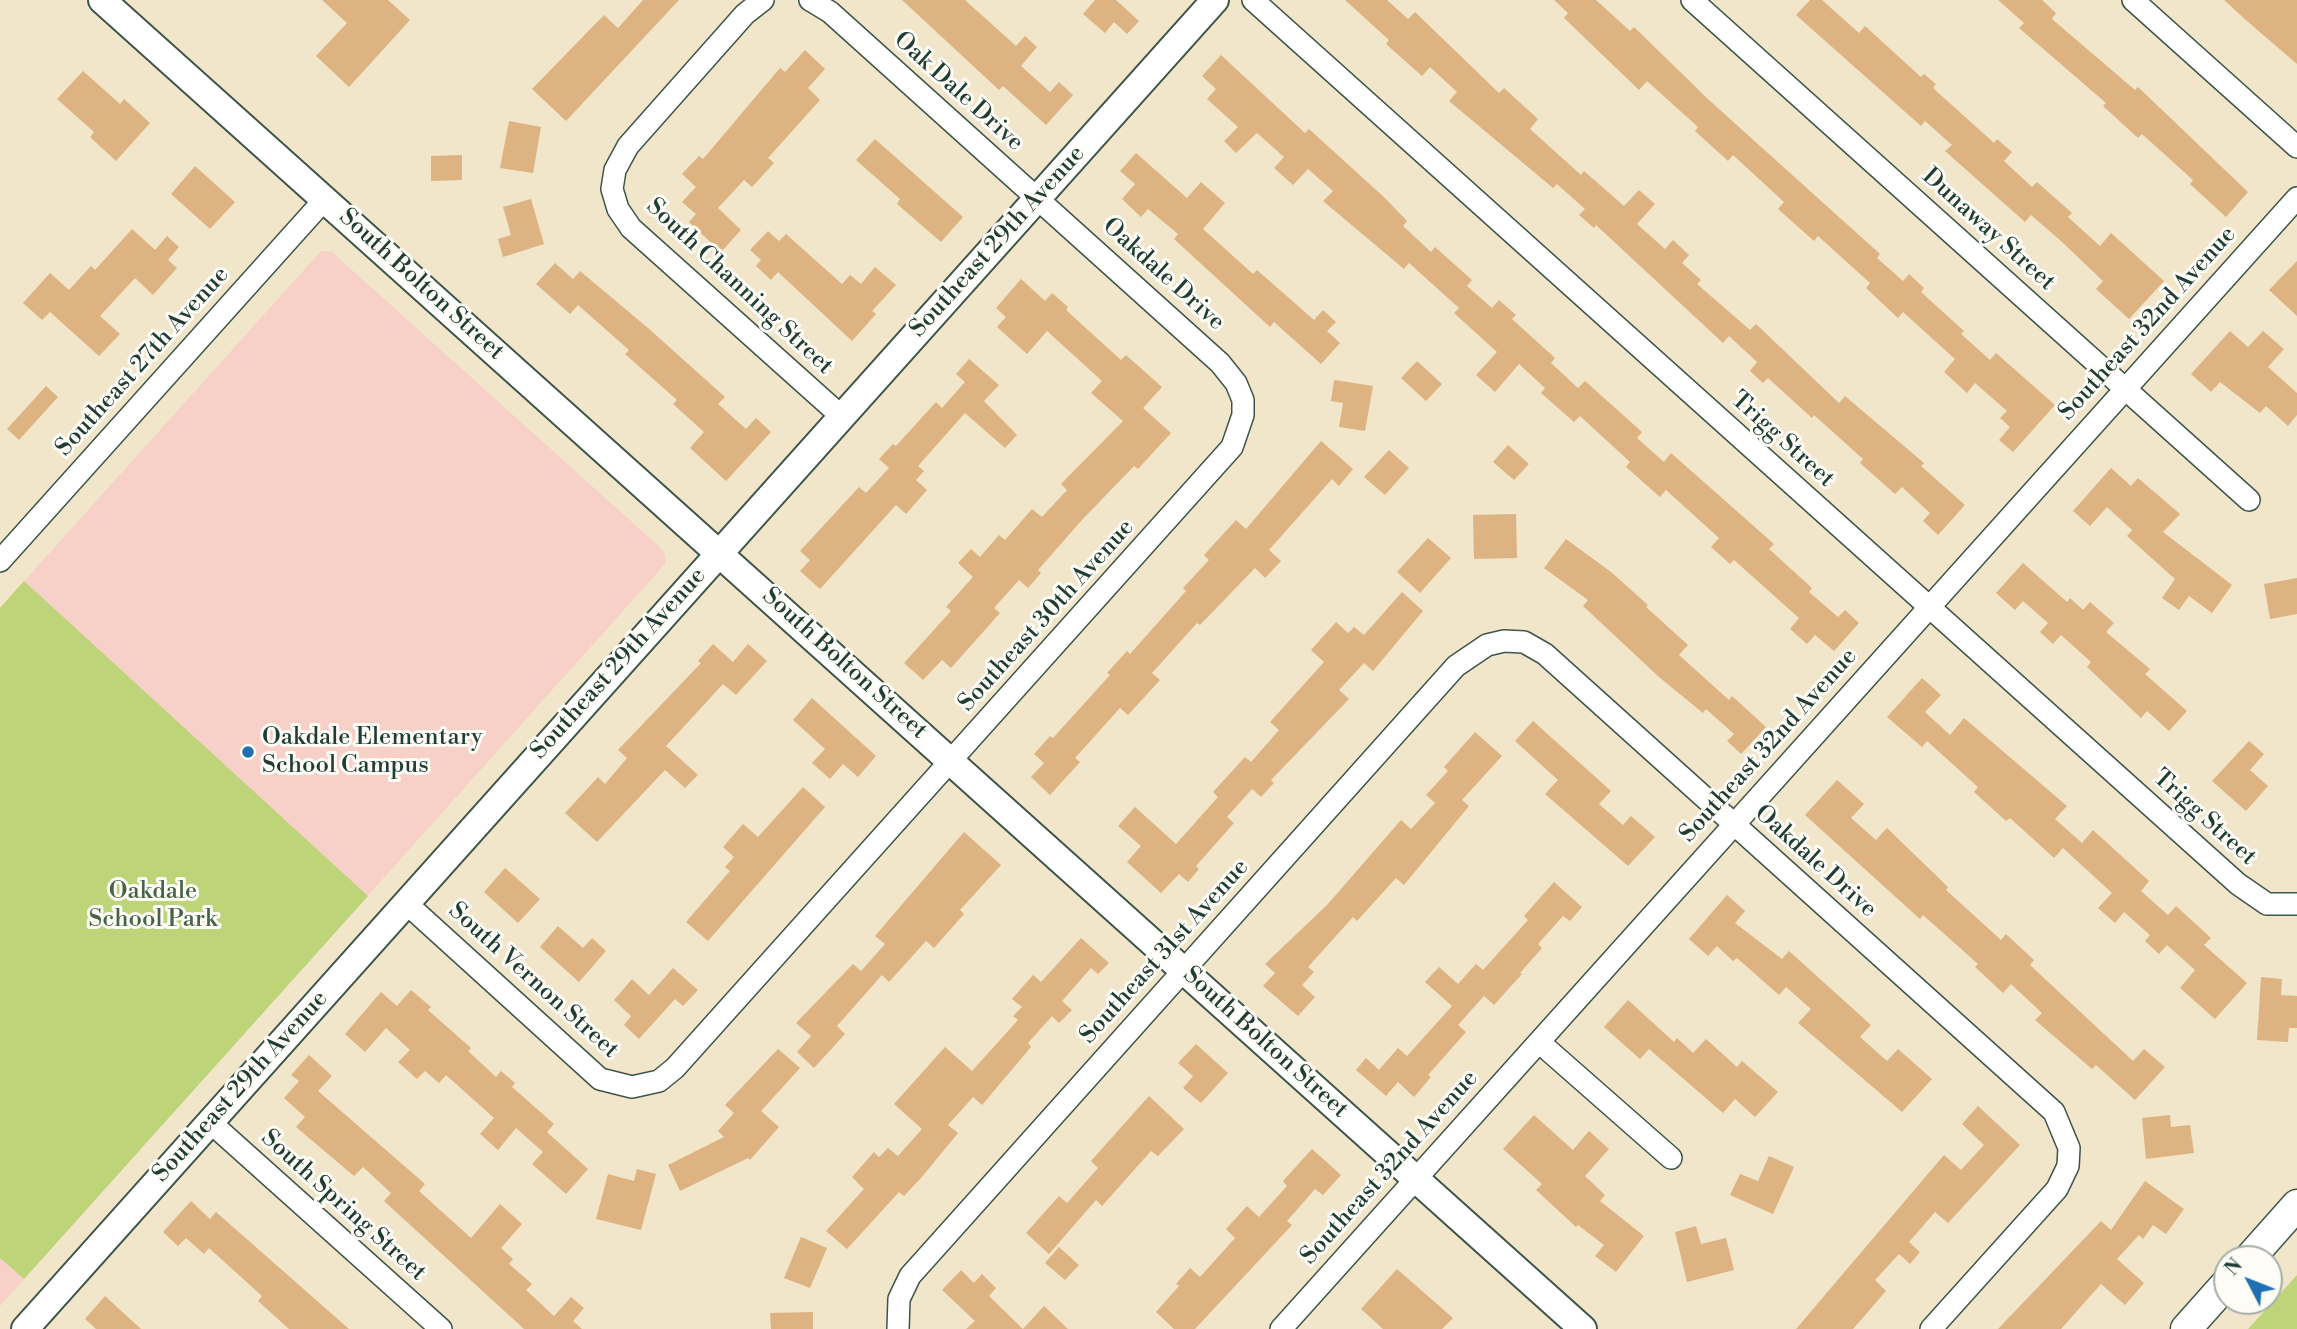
<!DOCTYPE html>
<style>
body{margin:0}
#map{position:relative;width:2297px;height:1329px;overflow:hidden;background:#f1e5ca;font-family:"Libre Bodoni",serif}
canvas{display:block}
.north{position:absolute;left:2213px;top:1245px;width:70px;height:70px;box-sizing:border-box;background:#fdfcf7;border:2px solid #a4b0a9;border-radius:50%;rotate:312deg;font-size:19px;font-weight:700;line-height:28px;text-align:center;color:#1f3d34}
.north::after{content:'';display:block;margin:auto;width:24px;height:32px;background:#1f6fb2;clip-path:polygon(50% 0,100% 100%,50% 72%,0 100%)}
</style>
<div id="map">
<canvas width="2297" height="1329"></canvas>
<div class="north">N</div>
</div>
<script>
const g = document.querySelector('canvas').getContext('2d');
g.lineJoin = 'round';
function paint(path, color) { g.fillStyle = color; g.fill(path, 'evenodd'); }
const poly = rows => new Path2D(rows.map(r => 'M' + r).join(''));
function stroke(path, color, width, dash) { g.strokeStyle = color; g.lineWidth = width; g.lineCap = dash ? 'butt' : 'round'; g.setLineDash(dash || []); g.stroke(path); }
function drawText(font, color, halo, rows, align = 'center') {
  g.font = font + ' "Libre Bodoni",serif'; g.lineWidth = 6; g.setLineDash([]); g.textBaseline = 'middle'; g.strokeStyle = halo; g.fillStyle = color; for (const [text, x, y, turn = 0] of rows) {
    g.save(); g.translate(x, y); g.rotate((+turn || 0) * Math.PI / 180); g.textAlign = isNaN(turn) ? turn : align; if (halo) g.strokeText(text, 0, 0); g.fillText(text, 0, 0); g.restore();
  }
}
paint(poly([
 [321,251,332,252,664,551,666,563,0,1306,0,608]
]), '#f7d1c7');
paint(poly([
 [24,581,368,896,24,1279,0,1258,0,608],
 [2297,1275,2297,1329,2248,1329]
]), '#bdd479');
paint(poly([
 [322,0,388,0,410,20,349,87,316,56,347,23],
 [643,0,679,0,566,121,532,89,604,15,618,28],
 [902,0,965,0,1016,46,1025,36,1037,47,1021,66,1050,92,1059,82,1073,95,1046,125,1003,86,999,90],
 [1095,0,1116,0,1139,21,1127,34,1114,22,1105,33,1083,14],
 [1345,0,1387,0,1408,19,1415,12,1499,93,1504,88,1538,119,1530,129,1581,175,1584,171,1624,206,1639,190,1655,204,1637,224,1665,249,1673,240,1689,255,1682,263,1701,280,1697,284,1750,330,1756,324,1839,403,1845,396,1924,463,1921,466,1965,505,1938,535,1923,521,1930,513,1902,487,1895,494,1860,463,1863,459,1814,415,1812,418,1768,378,1763,383,1750,371,1757,362,1729,336,1723,343,1596,225,1594,228,1579,215,1585,209,1557,184,1553,188,1449,101,1457,92,1430,67,1422,76,1386,44,1389,40],
 [1554,0,1596,0,1630,31,1634,27,1709,100,1880,254,1877,258,1903,281,1909,274,1924,288,1921,292,1964,331,1961,334,1990,360,1996,353,2055,405,2013,452,1999,440,2010,427,2000,418,2007,411,1975,383,1967,393,1944,372,1955,359,1903,312,1898,318,1866,288,1870,283,1818,236,1814,241,1778,209,1784,202,1733,155,1728,161,1695,131,1698,127,1647,81,1639,90,1564,18,1568,13],
 [1810,0,1822,0,1859,33,1865,26,1921,77,1924,74,1936,84,1933,88,1994,143,1997,139,2012,152,2004,161,2032,187,2037,182,2072,213,2068,217,2100,246,2111,233,2164,281,2129,319,2096,289,2103,281,2061,241,2031,215,2025,222,1945,151,1952,145,1925,121,1921,126,1796,15],
 [1998,0,2042,0,2056,13,2052,19,2135,90,2138,87,2248,192,2226,217,2190,184,2193,180,2142,134,2138,138,2103,106,2106,103,2019,28,2024,23],
 [2224,0,2297,0,2297,64,2247,21],
 [805,50,825,69,808,88,820,100,768,158,774,163,752,187,744,180,718,208,741,230,721,252,689,222,696,214,682,202,696,187,682,174,699,156,703,159,780,68,785,72],
 [1221,55,1305,133,1309,129,1386,199,1407,221,1403,226,1431,252,1435,247,1472,280,1467,286,1492,308,1499,300,1516,315,1512,319,1555,358,1551,363,1578,388,1585,381,1642,432,1637,438,1664,462,1671,453,1774,544,1769,549,1812,588,1809,592,1838,617,1845,610,1859,623,1834,651,1815,635,1807,644,1790,629,1799,618,1734,560,1730,564,1711,547,1719,538,1666,490,1660,497,1626,467,1630,462,1580,416,1574,422,1541,393,1545,388,1519,364,1495,392,1476,375,1497,352,1454,313,1459,308,1409,263,1404,269,1323,201,1333,191,1308,169,1293,185,1274,168,1284,157,1257,133,1236,153,1224,141,1238,127,1207,99,1216,89,1202,76],
 [83,71,120,104,124,99,150,123,116,161,90,137,94,132,57,99],
 [509,121,541,127,533,173,500,168],
 [875,139,963,217,941,242,897,204,900,199,856,160],
 [1136,153,1187,198,1201,182,1225,203,1203,229,1253,274,1257,270,1314,320,1323,310,1336,322,1327,331,1340,343,1321,364,1274,322,1270,327,1174,239,1178,234,1148,209,1141,217,1122,199,1135,184,1120,171],
 [462,155,462,180,431,181,431,156],
 [195,166,235,202,210,229,171,194],
 [531,199,544,244,503,257,498,239,511,235,503,207],
 [132,229,155,250,167,236,179,247,168,260,177,268,153,295,135,278,100,316,120,334,99,356,50,312,42,320,23,303,50,273,69,290,91,266,95,270],
 [768,231,779,241,786,234,842,284,850,275,861,284,875,267,896,285,872,311,876,314,852,341,778,272,771,280,756,266,761,260,750,250],
 [2297,261,2297,316,2269,290],
 [555,263,573,279,580,271,648,328,725,397,718,404,746,429,756,418,771,432,726,481,690,448,704,432,673,404,677,400,625,354,629,350,578,305,570,314,536,284],
 [1021,279,1045,301,1052,293,1068,307,1066,310,1121,360,1126,355,1162,387,1143,408,1171,433,1138,469,1134,466,1081,521,1038,570,1041,573,1028,588,1019,580,994,608,1000,613,951,668,942,660,923,680,904,663,951,611,946,607,973,577,958,563,971,549,980,557,999,535,1005,540,1032,509,1042,517,1067,490,1061,484,1123,421,1091,393,1102,381,1047,331,1027,354,997,327,1006,317,996,308],
 [2230,331,2248,347,2263,331,2284,349,2268,367,2297,393,2297,415,2288,426,2266,406,2260,413,2220,382,2211,392,2191,374],
 [969,359,999,385,984,401,1017,435,1005,448,965,413,918,466,924,471,916,480,927,490,906,514,896,505,820,589,800,571,810,560,800,551,859,487,866,493,889,468,879,459,893,444,896,446,936,402,942,408,965,382,956,374],
 [1417,361,1442,384,1426,401,1401,378],
 [1334,380,1373,386,1365,431,1339,427,1343,403,1331,401],
 [46,386,58,397,19,440,7,429],
 [1321,441,1353,469,1339,486,1332,479,1269,550,1281,561,1265,578,1255,568,1200,625,1197,623,1152,673,1160,680,1128,715,1120,708,1075,758,1080,762,1050,795,1031,777,1044,763,1034,754,1050,736,1053,738,1110,675,1107,673,1127,651,1130,654,1186,591,1183,588,1209,560,1204,555,1236,520,1246,529],
 [1508,445,1529,464,1514,480,1493,462],
 [1389,450,1409,468,1385,495,1364,477],
 [2111,468,2131,486,2138,478,2180,514,2163,532,2232,585,2212,613,2189,596,2179,610,2162,598,2175,579,2127,536,2132,530,2107,507,2090,526,2073,511],
 [1516,514,1517,558,1474,559,1473,515],
 [1428,538,1451,558,1420,593,1397,572],
 [1566,539,1611,572,1648,605,1646,607,1688,645,1679,655,1729,700,1732,696,1766,727,1741,754,1727,741,1734,734,1706,709,1703,713,1659,677,1583,606,1588,600,1544,568],
 [2023,563,2067,602,2070,598,2083,610,2090,602,2114,623,2106,632,2150,669,2145,674,2187,711,2169,731,2147,711,2141,718,2087,667,2091,662,2061,635,2053,644,2040,632,2048,623,2023,601,2015,610,1996,593],
 [2297,578,2297,614,2270,619,2264,584],
 [1402,592,1423,611,1373,671,1364,663,1339,690,1349,699,1271,780,1274,783,1261,797,1252,789,1227,817,1234,823,1196,866,1199,869,1188,882,1179,874,1161,893,1127,862,1141,846,1118,826,1135,807,1176,844,1218,797,1213,792,1245,757,1251,762,1279,730,1270,722,1324,662,1311,650,1336,622,1348,633,1354,627,1364,635],
 [713,644,733,662,748,644,767,661,736,695,723,684,666,746,698,775,685,788,665,770,597,842,565,813,598,777,605,784,627,758,618,750,701,663,698,661],
 [1922,678,1941,695,1925,712,1950,735,1964,718,2067,806,2055,819,2082,843,2093,830,2149,881,2141,891,2168,915,2176,906,2211,938,2204,945,2247,983,2215,1019,2180,988,2195,970,2167,945,2159,954,2145,941,2150,935,2124,912,2115,923,2098,908,2112,893,2063,848,2054,858,2010,818,2006,821,1974,792,1978,787,1927,741,1922,747,1887,717],
 [812,698,876,756,858,777,843,764,830,779,812,763,825,749,793,720],
 [1533,721,1611,791,1599,804,1623,825,1631,816,1655,837,1628,866,1545,794,1558,780,1515,741],
 [1475,732,1502,756,1462,800,1469,806,1404,885,1396,878,1357,921,1353,917,1308,967,1314,972,1302,985,1315,997,1298,1016,1263,986,1275,973,1265,964,1327,905,1401,820,1411,829,1435,803,1426,795,1448,771,1444,767],
 [2249,741,2264,754,2250,770,2268,786,2246,811,2212,781],
 [1837,780,1864,804,1851,818,1876,840,1887,828,1948,887,1946,890,2001,940,2006,934,2034,960,2030,965,2133,1061,2144,1049,2165,1067,2135,1100,2096,1065,2092,1069,2035,1020,2042,1013,2011,984,2003,993,1975,967,1978,964,1923,915,1920,919,1805,815],
 [803,787,825,807,708,941,686,922,730,871,725,867,734,857,723,847,743,824,758,837],
 [964,832,1001,865,960,910,964,914,934,948,926,941,889,982,882,975,837,1026,845,1034,814,1068,797,1052,811,1036,796,1023,853,964,861,971,885,944,875,936],
 [505,868,540,899,518,923,484,892],
 [1554,882,1582,907,1570,921,1563,916,1538,944,1542,948,1520,973,1522,974,1494,1005,1484,996,1458,1025,1466,1032,1428,1075,1431,1077,1414,1097,1398,1082,1386,1096,1356,1070,1366,1058,1379,1070,1398,1048,1407,1056,1452,1006,1425,982,1439,967,1458,984,1476,964,1483,970,1528,920,1524,916],
 [1727,895,1745,911,1735,923,1782,959,1789,951,1871,1025,1860,1037,1887,1061,1898,1049,1932,1079,1902,1112,1798,1023,1811,1009,1786,987,1779,995,1737,958,1733,961,1717,946,1708,956,1689,939],
 [558,926,583,948,592,938,606,951,579,982,540,947],
 [1081,938,1109,963,1098,974,1091,968,1062,1001,1072,1010,1059,1023,1052,1016,1028,1043,1031,1047,982,1105,973,1097,948,1125,958,1133,921,1178,904,1196,899,1192,847,1249,826,1231,864,1189,852,1177,874,1152,879,1157,888,1148,898,1156,922,1129,894,1104,945,1047,972,1071,1018,1020,1013,1016,1022,1007,1012,999,1033,975,1041,982],
 [673,968,698,990,683,1006,675,999,639,1039,624,1025,631,1016,614,1000,632,979,649,995],
 [2261,977,2282,979,2281,995,2297,996,2297,1028,2289,1028,2288,1042,2257,1040],
 [411,990,431,1007,428,1010,471,1048,468,1051,496,1077,501,1071,515,1083,512,1087,554,1124,547,1132,588,1169,566,1194,532,1164,543,1152,516,1128,498,1150,480,1134,494,1118,446,1075,439,1083,425,1071,417,1079,398,1062,410,1050,386,1028,365,1052,345,1034,381,992,397,1006],
 [1628,1000,1674,1042,1677,1038,1693,1053,1706,1039,1737,1067,1742,1061,1778,1092,1755,1117,1735,1099,1723,1113,1649,1049,1640,1059,1604,1027],
 [1196,1044,1228,1073,1201,1103,1183,1088,1193,1076,1178,1063],
 [778,1049,800,1068,761,1111,779,1127,750,1160,748,1158,680,1191,668,1165,724,1137,718,1131,734,1113,725,1105],
 [309,1055,332,1076,318,1091,425,1184,419,1191,471,1238,500,1204,522,1224,501,1248,513,1259,509,1264,532,1284,526,1290,554,1316,571,1297,584,1308,573,1321,582,1329,524,1329,384,1201,391,1193,363,1167,354,1176,296,1127,305,1117,284,1098,299,1081,291,1075],
 [1149,1096,1184,1129,1158,1156,1151,1151,1102,1206,1096,1200,1049,1254,1026,1233,1059,1196,1067,1203,1098,1168,1091,1161],
 [1978,1106,2020,1145,1948,1223,1935,1212,1909,1242,1920,1252,1910,1264,1899,1254,1875,1280,1886,1291,1853,1329,1796,1329,1944,1155,1961,1170,1984,1145,1962,1124],
 [1534,1115,1573,1150,1589,1131,1609,1149,1585,1176,1605,1195,1600,1201,1644,1236,1616,1272,1595,1256,1604,1245,1578,1225,1576,1227,1536,1190,1542,1184,1503,1149],
 [2170,1115,2171,1127,2190,1125,2194,1153,2146,1159,2142,1118],
 [1312,1149,1341,1175,1323,1195,1315,1189,1287,1221,1292,1225,1195,1329,1174,1329,1156,1312,1179,1286,1176,1284,1190,1268,1200,1277,1235,1238,1226,1229,1247,1206,1259,1217,1287,1186,1283,1181],
 [1769,1156,1794,1167,1773,1214,1730,1195,1740,1174,1758,1181],
 [637,1169,656,1174,641,1230,596,1219,608,1174,634,1181],
 [2145,1181,2184,1209,2166,1234,2153,1225,2143,1239,2139,1235,2117,1259,2144,1283,2125,1305,2101,1284,2061,1329,1998,1329,2101,1221,2111,1230],
 [191,1201,210,1219,216,1212,349,1329,289,1329,258,1301,262,1296,209,1248,204,1254,186,1238,178,1246,163,1232],
 [1696,1226,1701,1244,1726,1238,1734,1270,1687,1282,1675,1232],
 [801,1237,827,1248,810,1288,784,1278],
 [1059,1247,1079,1265,1065,1280,1045,1263],
 [1397,1269,1453,1318,1442,1329,1383,1329,1361,1309],
 [961,1270,974,1283,982,1274,996,1288,989,1296,1023,1329,1044,1306,1068,1329,966,1329,975,1321,942,1290],
 [105,1296,141,1329,96,1329,85,1319],
 [813,1312,813,1329,771,1329,770,1313]
]), '#deb382');
const minor = poly([
 [763,0,745,14,628,146,615,170,612,189,618,209,631,228,841,416],
 [1253,0,2238,884,2267,904,2297,904],
 [1692,0,2249,500],
 [2133,0,2297,147],
 [0,561,325,199],
 [406,903,600,1079,632,1087,659,1081,675,1068,1232,447,1243,415,1243,400,1236,383,1220,363,830,12,810,0],
 [1539,1042,1671,1158],
 [210,1122,441,1329],
 [898,1329,899,1299,910,1276,1456,666,1487,645,1504,641,1524,642,1545,654,2054,1112,2069,1148,2068,1166,2057,1189,1931,1329],
 [1281,1329,2297,198]
]);
const tertiary = poly([
 [102,0,1583,1329],
 [25,1329,1215,0]
]);
const secondary = poly([
 [2249,1259,2297,1205],
 [2186,1329,2227,1283]
]);
stroke(minor, '#3e564a', 24);
stroke(tertiary, '#3e564a', 30);
stroke(secondary, '#3e564a', 33);
stroke(minor, '#fff', 21);
stroke(tertiary, '#fff', 26);
stroke(secondary, '#fff', 30);
for (const [x, y, r, color] of [
 [248,752,7,"#1f6fb2"]
]) { const dot = new Path2D(); dot.arc(x, y, r, 0, 2 * Math.PI); g.fillStyle = color; g.fill(dot); stroke(dot, '#fdfcf7', 2.5); }
drawText('24px', '#1f3d34', '#fdfcf7', [
 ["Oak Dale Drive",958,92,42],
 ["Dunaway Street",1988,230,42],
 ["Southeast 29th Avenue",998,242,-48],
 ["Oakdale Drive",1163,275,42],
 ["South Bolton Street",421,285,42],
 ["South Channing Street",739,287,43],
 ["Southeast 32nd Avenue",2148,324,-48],
 ["Southeast 27th Avenue",143,362,-48],
 ["Trigg Street",1782,440,42],
 ["Southeast 30th Avenue",1047,616,-48],
 ["Southeast 29th Avenue",619,664,-48],
 ["South Bolton Street",844,664,42],
 ["Southeast 32nd Avenue",1769,746,-48],
 ["Trigg Street",2204,818,42],
 ["Oakdale Drive",1815,862,42],
 ["Southeast 31st Avenue",1165,952,-48],
 ["South Vernon Street",533,981,42],
 ["South Bolton Street",1265,1043,42],
 ["Southeast 29th Avenue",241,1087,-48],
 ["Southeast 32nd Avenue",1390,1168,-48],
 ["South Spring Street",343,1206,42]
]);
drawText('24px', '#1f3d34', '#fdfcf7', [
 ["Oakdale Elementary",262,738],
 ["School Campus",262,766]
], 'left');
drawText('24px', '#466345', '#fdfcf7', [
 ["Oakdale",153,892],
 ["School Park",153,920]
]);
</script>
